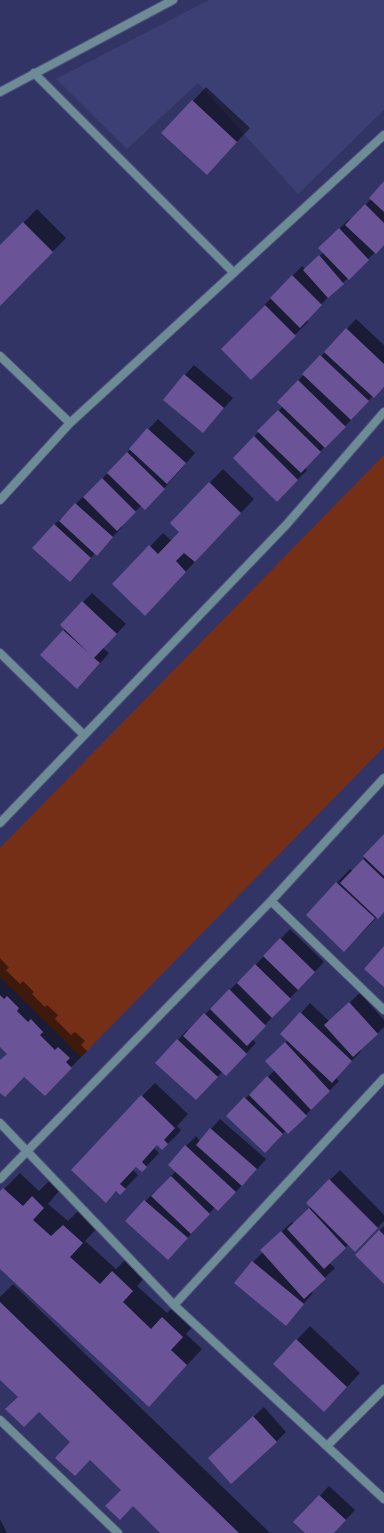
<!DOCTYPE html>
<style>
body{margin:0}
canvas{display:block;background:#313464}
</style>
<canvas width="384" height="1533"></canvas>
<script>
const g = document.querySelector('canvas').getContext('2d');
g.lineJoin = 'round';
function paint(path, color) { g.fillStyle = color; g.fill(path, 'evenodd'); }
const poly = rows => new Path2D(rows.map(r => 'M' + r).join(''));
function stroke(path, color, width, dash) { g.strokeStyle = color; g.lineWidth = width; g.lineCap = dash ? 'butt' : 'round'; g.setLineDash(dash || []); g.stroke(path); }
paint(poly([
 [209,0,384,0,384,110,298,194,198,83,127,149,56,79]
]), '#3c3f74');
paint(poly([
 [384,455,384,747,81,1057,0,977,0,848]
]), '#752f17');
paint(poly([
 [206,87,250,128,220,160,163,133],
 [384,183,384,244,331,294,307,320,308,322,251,378,222,349,302,266,305,269,324,252,320,248,349,219,350,221,371,199],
 [37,209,66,238,0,305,0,246],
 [356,319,384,345,384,387,373,396,353,416,354,417,305,467,307,470,277,501,234,458,283,406,278,402],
 [194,365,233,398,203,432,185,375],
 [158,419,195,453,155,499,142,505,121,525,122,527,106,544,95,553,79,571,54,525,112,469],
 [223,469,254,499,158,601,113,584,163,533,172,541,180,532,171,523],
 [92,593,126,624,103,648,109,653,87,678,41,655,65,629,83,602],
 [384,835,384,911,377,917,358,937,307,915,350,869,353,871],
 [290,929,324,962,252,1039,256,1043,235,1065,222,1072,206,1089,157,1063,187,1030,189,1031,215,1004,240,980,240,981],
 [0,958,9,968,6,970,20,984,23,981,34,992,32,994,45,1007,47,1005,58,1015,55,1019,71,1035,75,1032,85,1041,81,1045,87,1051,60,1079,25,1076,0,1091,0,1062,8,1054,0,1046],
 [360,993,384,1020,384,1027,360,1050,361,1051,336,1078,339,1081,288,1133,286,1130,275,1142,227,1116,275,1070,276,1051,288,1040,301,1013,310,1003,329,1021],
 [155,1083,188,1114,177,1126,181,1130,176,1136,162,1149,158,1144,154,1148,159,1153,142,1171,137,1166,133,1170,138,1175,120,1194,117,1190,106,1202,142,1096],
 [220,1119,266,1159,252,1175,228,1200,215,1207,178,1249,127,1221,155,1191,156,1192,176,1171,186,1146,196,1136,200,1141],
 [340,1170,384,1215,384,1221,355,1251,348,1245,329,1263,335,1268,311,1291,313,1293,286,1324,253,1262,263,1252,271,1241,292,1222,294,1224,311,1207,307,1203],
 [20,1173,39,1191,49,1181,59,1191,48,1204,68,1221,79,1210,98,1227,85,1241,116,1269,129,1256,148,1274,137,1286,167,1313,178,1302,198,1321,186,1334,202,1349,149,1406,0,1267,0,1193],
 [384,1226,384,1283,356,1255],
 [13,1284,270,1533,162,1533,133,1505,122,1490,39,1411,19,1397,0,1378,0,1297],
 [310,1326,360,1373,337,1398,274,1364],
 [264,1407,286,1432,276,1442,219,1448],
 [329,1486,355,1510,333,1533,307,1533,295,1522],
 [0,1519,7,1533,0,1533]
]), '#0007');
paint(poly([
 [192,100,237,142,207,175,161,133],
 [384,181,384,212,369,198],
 [365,204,384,223,384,245,376,254,345,225],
 [23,222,53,252,0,306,0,245],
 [339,228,369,260,349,280,318,248],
 [319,255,344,284,328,298,303,270],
 [292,275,322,305,300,328,270,298],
 [265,305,296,336,251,380,221,349],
 [346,328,384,364,384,387,374,398,324,352],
 [320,355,369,401,351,420,302,374],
 [184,374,224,408,203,433,163,400],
 [298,380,346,427,325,448,277,402],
 [278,410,321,452,301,473,257,431],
 [147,428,186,463,167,484,129,449],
 [254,436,298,480,277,502,233,458],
 [127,452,165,489,145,510,107,473],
 [102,478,136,512,117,531,83,497],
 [209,482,241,513,195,562,184,553,176,561,186,572,145,616,112,584,149,545,158,554,179,532,170,523],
 [75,503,113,537,97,556,59,521],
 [54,524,91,558,70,582,32,548],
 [82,601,117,634,94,658,100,663,77,689,40,655,63,630,90,654,60,625],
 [384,834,384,876,363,856],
 [363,859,384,879,384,912,378,919,340,883],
 [336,882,375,918,344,952,306,915],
 [280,938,315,972,298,990,263,956],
 [384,946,384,987,364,969],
 [255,964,291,999,272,1018,237,983],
 [229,989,266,1026,247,1046,210,1009],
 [0,995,4,999,7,996,19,1008,17,1011,28,1022,31,1019,43,1032,40,1035,55,1050,58,1047,70,1058,66,1062,72,1068,45,1096,24,1077,5,1097,0,1093,0,1060,7,1054,0,1047],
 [349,1002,378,1034,353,1057,324,1025],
 [300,1012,352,1061,332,1083,280,1034],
 [204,1013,247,1054,226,1076,183,1036],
 [177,1039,218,1077,196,1100,155,1063],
 [285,1042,330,1091,311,1110,265,1061],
 [267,1076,307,1116,288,1134,249,1095],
 [141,1095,175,1128,164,1140,168,1144,162,1150,157,1145,142,1162,147,1167,142,1172,136,1167,120,1184,126,1189,120,1195,116,1191,106,1203,71,1170],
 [244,1097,283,1134,265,1153,226,1116],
 [210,1128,257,1169,242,1186,196,1145],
 [185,1145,236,1192,218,1211,168,1165],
 [171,1176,210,1214,191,1234,151,1196],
 [329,1179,378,1228,355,1252,306,1203],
 [3,1188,23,1206,32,1196,44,1208,33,1220,51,1236,63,1225,83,1243,70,1257,100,1284,112,1271,133,1291,123,1302,151,1329,162,1317,183,1337,171,1350,187,1365,149,1407,0,1269,0,1191],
 [144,1200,188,1238,168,1260,125,1221],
 [309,1208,346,1248,324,1269,287,1229],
 [379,1230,384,1235,384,1284,355,1255],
 [281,1231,326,1279,304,1299,260,1250],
 [252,1261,304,1304,286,1326,234,1283],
 [0,1302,239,1533,160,1533,133,1506,120,1520,105,1506,121,1490,90,1460,75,1476,55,1458,70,1442,39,1412,24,1427,5,1409,18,1397,0,1380],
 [296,1339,347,1387,324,1412,273,1364],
 [253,1416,277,1442,231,1484,208,1458],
 [319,1495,346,1520,334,1533,305,1533,293,1522]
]), '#6b5398');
const minor = poly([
 [34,73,234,273],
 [0,92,173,0],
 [0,356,70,423],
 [0,500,70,423,384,135],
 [0,653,84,735],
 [0,823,287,524,384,412],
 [271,901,384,1010],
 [0,1123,174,1305,384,1499],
 [0,1179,271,901,384,778],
 [174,1305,384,1078],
 [0,1420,118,1533],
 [327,1446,384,1389]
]);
stroke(minor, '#4e527e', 10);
stroke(minor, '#6e8c95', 8);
</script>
